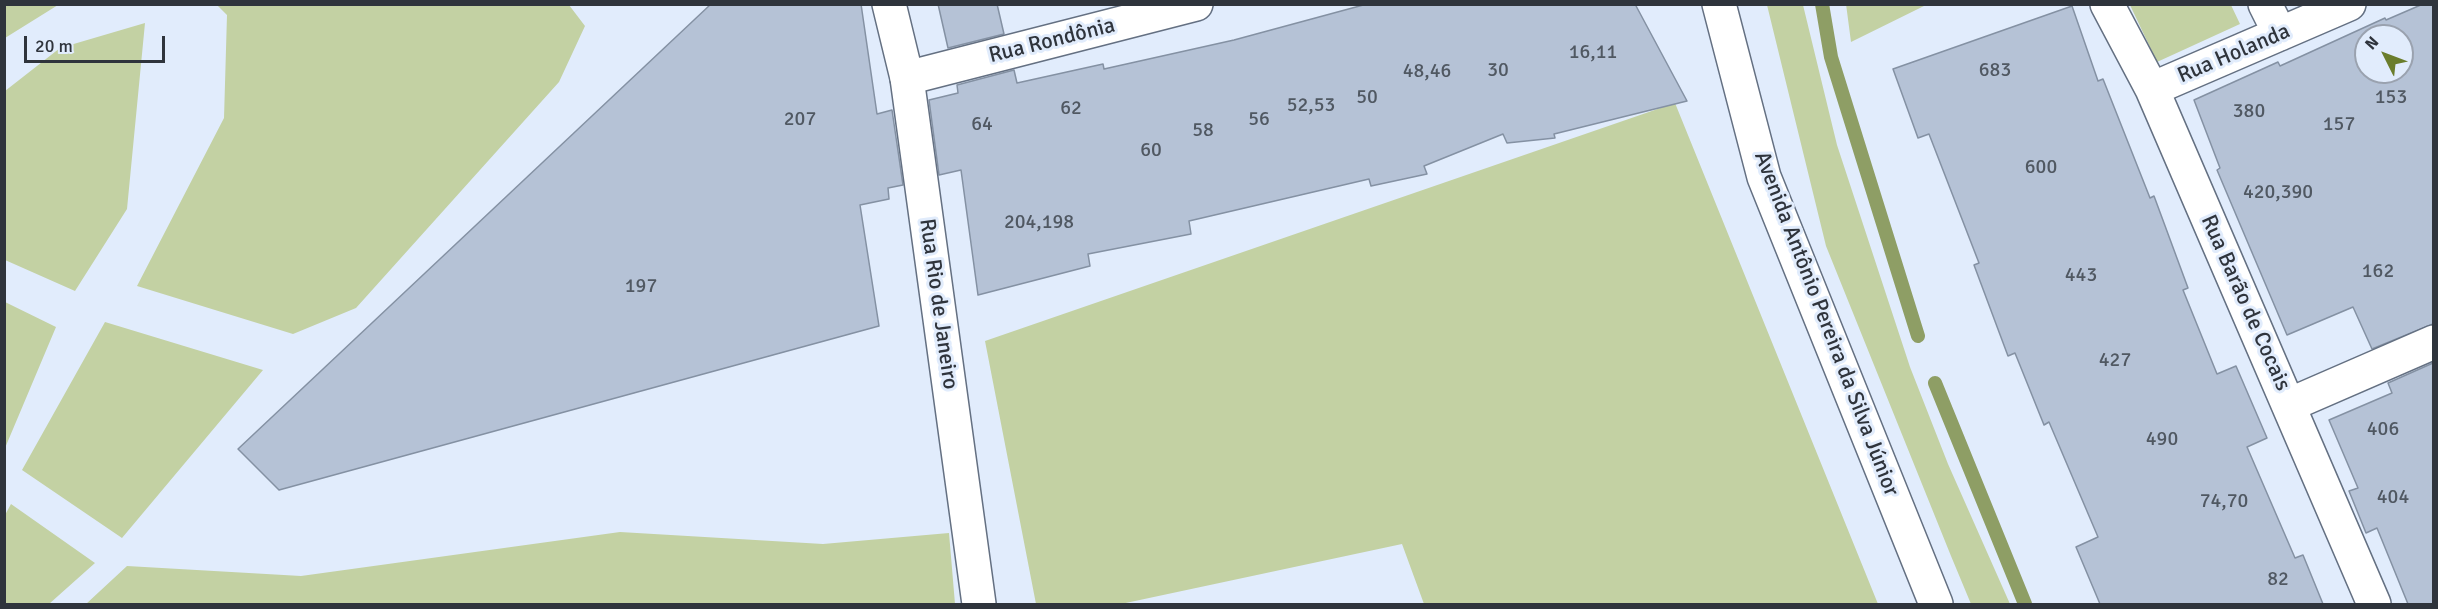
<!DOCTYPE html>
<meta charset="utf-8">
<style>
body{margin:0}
#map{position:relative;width:2438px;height:609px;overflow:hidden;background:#e1ecfc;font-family:Signika,sans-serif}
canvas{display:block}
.frame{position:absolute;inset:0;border:6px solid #2f343c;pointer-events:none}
.north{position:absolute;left:2354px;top:24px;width:60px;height:60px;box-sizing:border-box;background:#e1ecfc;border:2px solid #9aa2af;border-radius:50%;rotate:312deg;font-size:16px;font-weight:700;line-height:24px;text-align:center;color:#2f343c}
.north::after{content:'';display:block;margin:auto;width:21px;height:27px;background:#6a7d2c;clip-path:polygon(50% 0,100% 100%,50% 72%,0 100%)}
.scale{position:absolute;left:24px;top:36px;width:141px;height:27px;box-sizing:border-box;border:3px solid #2f343c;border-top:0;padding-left:8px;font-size:18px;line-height:21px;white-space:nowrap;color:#2f343c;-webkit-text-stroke:4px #e1ecfc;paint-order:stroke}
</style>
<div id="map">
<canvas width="2438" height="609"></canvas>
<div class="frame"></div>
<div class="north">N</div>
<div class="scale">20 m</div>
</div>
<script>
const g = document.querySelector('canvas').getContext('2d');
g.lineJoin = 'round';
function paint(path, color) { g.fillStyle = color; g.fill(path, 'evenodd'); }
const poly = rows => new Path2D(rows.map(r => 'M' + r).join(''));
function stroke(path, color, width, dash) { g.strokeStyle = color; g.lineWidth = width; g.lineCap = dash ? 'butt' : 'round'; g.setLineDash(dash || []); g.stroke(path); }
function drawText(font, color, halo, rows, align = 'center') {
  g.font = font + ' Signika,sans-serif'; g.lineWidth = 6; g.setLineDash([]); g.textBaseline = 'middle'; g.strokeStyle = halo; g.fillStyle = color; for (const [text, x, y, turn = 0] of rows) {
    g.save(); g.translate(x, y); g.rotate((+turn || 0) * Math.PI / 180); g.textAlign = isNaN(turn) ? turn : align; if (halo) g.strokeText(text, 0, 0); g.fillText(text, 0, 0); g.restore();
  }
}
paint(poly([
 [5,4,58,4,58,5,5,38],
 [1846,4,1926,4,1926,5,1851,42],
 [217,5,569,5,585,26,559,82,356,308,293,334,137,286,224,118,227,15],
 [1767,5,1803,5,1837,145,1910,367,1948,464,2010,604,1971,604,1951,556,1826,246],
 [2130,5,2231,5,2240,24,2157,62],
 [145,23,127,209,75,291,5,260,5,91,60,48],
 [1675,103,1878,604,1424,604,1402,544,1121,604,1036,604,985,341],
 [5,302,56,327,5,448],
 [105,322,263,370,122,538,22,470],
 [11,504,95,563,49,604,5,604,5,515],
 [620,532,823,544,949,533,955,604,86,604,127,566,301,576]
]), '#c3d1a3');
stroke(poly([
 [1822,4,1831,57,1918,336],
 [1935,383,2025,604]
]), '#8e9e65', 14);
const building = poly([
 [711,4,861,4,877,114,892,110,903,185,888,188,889,199,860,205,879,326,279,490,238,449,711,4],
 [938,4,997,4,1004,34,948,48,938,4],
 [1367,4,1635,4,1687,101,1554,134,1555,138,1507,143,1503,134,1424,166,1427,174,1371,186,1369,179,1189,221,1191,234,1088,254,1090,266,978,295,961,170,939,175,929,100,958,93,957,85,1014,70,1017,83,1103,64,1104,69,1234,40,1367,4],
 [2423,4,2433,4,2433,324,2372,349,2353,307,2287,335,2217,170,2220,168,2194,100,2278,62,2280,66,2385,18,2386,20,2423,4],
 [2366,36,2402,36,2402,72,2366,72,2366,36],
 [2072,6,2098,81,2103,79,2150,198,2154,196,2188,288,2183,290,2217,374,2236,366,2267,438,2247,447,2295,558,2303,555,2323,604,2100,604,2076,547,2098,537,2049,422,2044,425,2015,353,2008,356,1974,265,1979,263,1929,134,1918,138,1893,69,2072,6],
 [2433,363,2433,604,2408,604,2377,528,2366,533,2349,491,2358,488,2329,420,2392,393,2388,383,2433,363]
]);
paint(building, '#b5c2d6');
stroke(building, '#8491a3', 1.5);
const minor = poly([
 [907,78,1196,4],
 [2289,405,2434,342]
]);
const tertiary = poly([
 [889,4,907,78,979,604],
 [1719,4,1764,177,1936,604],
 [2107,4,2152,89,2374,604],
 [2265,4,2280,34],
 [2152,89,2349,4]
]);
stroke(minor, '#647082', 36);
stroke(tertiary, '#647082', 36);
stroke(minor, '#fff', 33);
stroke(tertiary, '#fff', 33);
drawText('20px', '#505862', null, [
 ["16,11",1593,53],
 ["30",1498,71],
 ["683",1995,71],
 ["48,46",1427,72],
 ["50",1367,98],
 ["153",2391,98],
 ["52,53",1311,106],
 ["62",1071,109],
 ["380",2249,112],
 ["207",800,120],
 ["56",1259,120],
 ["64",982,125],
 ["157",2339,125],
 ["58",1203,131],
 ["60",1151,151],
 ["600",2041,168],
 ["420,390",2278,193],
 ["204,198",1039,223],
 ["162",2378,272],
 ["443",2081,276],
 ["197",641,287],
 ["427",2115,361],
 ["406",2383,430],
 ["490",2162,440],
 ["404",2393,498],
 ["74,70",2224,502],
 ["82",2278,580]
]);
drawText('22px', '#2f343c', '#e1ecfc', [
 ["Rua Rondônia",1052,41,-14],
 ["Rua Holanda",2234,54,-23],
 ["Rua Barão de Cocais",2245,303,66],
 ["Rua Rio de Janeiro",938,304,82],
 ["Avenida Antônio Pereira da Silva Júnior",1826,324,69]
]);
</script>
